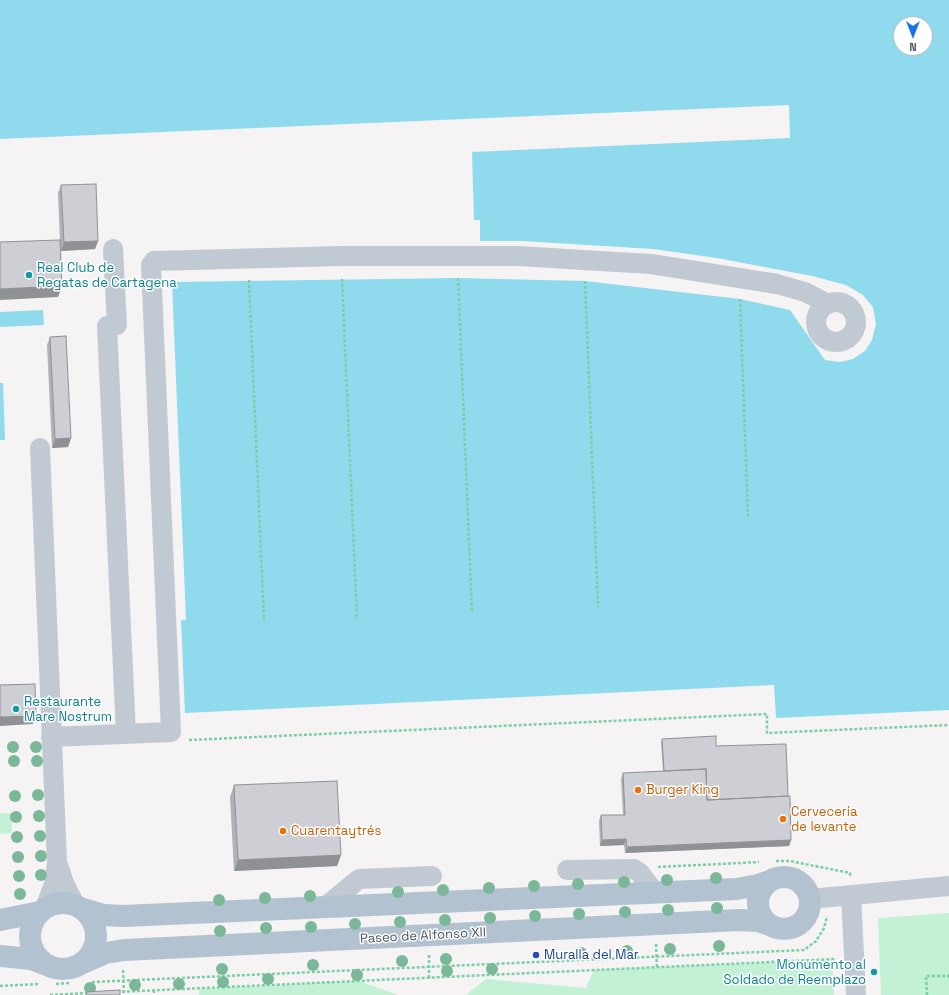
<!DOCTYPE html>
<meta charset="utf-8">
<style>
body{margin:0}
#map{position:relative;width:949px;height:995px;overflow:hidden;background:#f5f3f3;font-family:"Space Grotesk",sans-serif}
canvas{display:block}
.north{position:absolute;left:893px;top:16px;width:40px;height:40px;box-sizing:border-box;background:#fff;border:1px solid #b7bbc0;border-radius:50%;rotate:180deg;font-size:11px;font-weight:700;line-height:16px;text-align:center;color:#4a5661}
.north::after{content:'';display:block;margin:auto;width:14px;height:18px;background:#1a73e8;clip-path:polygon(50% 0,100% 100%,50% 72%,0 100%)}
</style>
<div id="map">
<canvas width="949" height="995"></canvas>
<div class="north">N</div>
</div>
<script>
const g = document.querySelector('canvas').getContext('2d');
g.lineJoin = 'round';
function paint(path, color) { g.fillStyle = color; g.fill(path, 'evenodd'); }
const poly = rows => new Path2D(rows.map(r => 'M' + r).join(''));
function stroke(path, color, width, dash) { g.strokeStyle = color; g.lineWidth = width; g.lineCap = dash ? 'butt' : 'round'; g.setLineDash(dash || []); g.stroke(path); }
function drawText(font, color, halo, rows, align = 'center') {
  g.font = font + ' "Space Grotesk",sans-serif'; g.lineWidth = 3; g.setLineDash([]); g.textBaseline = 'middle'; g.strokeStyle = halo; g.fillStyle = color; for (const [text, x, y, turn = 0] of rows) {
    g.save(); g.translate(x, y); g.rotate((+turn || 0) * Math.PI / 180); g.textAlign = isNaN(turn) ? turn : align; if (halo) g.strokeText(text, 0, 0); g.fillText(text, 0, 0); g.restore();
  }
}
paint(poly([
 [0,813,11,813,12,833,0,834],
 [949,913,949,995,881,995,878,918],
 [832,960,834,995,466,995,486,979,586,988,594,970],
 [359,981,398,995,199,995,199,989]
]), '#c3f1d5');
paint(poly([
 [0,0,949,0,949,710,776,718,774,685,185,713,181,620,186,620,172,282,458,278,585,281,740,299,790,310,825,360,840,362,853,359,865,351,872,340,876,324,873,307,863,295,846,285,812,276,717,258,653,249,522,241,480,241,480,220,474,220,472,152,790,138,789,105,0,139],
 [901,24,925,24,925,48,901,48],
 [43,310,44,325,0,327,0,312],
 [0,383,3,383,5,440,0,440]
]), '#90daee');
stroke(poly([
 [458,278,472,613],
 [342,279,357,619],
 [249,280,264,621],
 [585,281,598,607],
 [740,299,748,517],
 [189,740,767,714,767,733,949,725],
 [776,861,790,861,850,873,850,877],
 [658,867,759,862],
 [656,944,657,968],
 [123,970,124,992],
 [429,978,429,955],
 [92,982,804,950,816,941,824,928,827,916],
 [56,984,69,983],
 [0,986,39,984],
 [154,990,154,995],
 [117,992,836,959],
 [50,995,88,993],
 [927,995,926,976,949,976]
]), '#7ad0a6', 2.5, [3, 2]);
stroke(poly([
 [113,249,117,325,107,326,126,734],
 '816 322a20 20 0 1 1 40 0a20 20 0 1 1-40 0Z',
 [40,448,57,863,54,884,45,908],
 [51,737,171,732,151,265,154,261,341,256,519,256,583,260,651,264,777,284,805,292,828,304],
 [58,865,64,883,75,905],
 [567,870,634,869,640,873,655,893],
 [851,895,856,995],
 [810,899,949,886],
 [325,907,359,879,432,876]
]), '#c1cad2', 20);
stroke(poly([
 '758 903a26 26 0 1 1 52 0a26 26 0 1 1-52 0Z',
 '30 936a33 33 0 1 1 66 0a33 33 0 1 1-66 0Z',
 [80,908,104,915,123,916,737,889,758,885,770,881],
 [0,920,40,912],
 [0,956,31,959,47,965],
 [78,965,106,953,124,950,740,920,758,921,770,925]
]), '#b3c2d1', 22);
g.fillStyle = '#7bb799';
for (const [x, y] of [
 [13,747],
 [36,747],
 [14,761],
 [37,761],
 [38,795],
 [15,796],
 [39,816],
 [16,817],
 [40,836],
 [17,837],
 [41,856],
 [18,857],
 [41,875],
 [19,876],
 [716,878],
 [667,880],
 [624,882],
 [578,884],
 [534,886],
 [489,888],
 [443,890],
 [398,892],
 [20,894],
 [310,896],
 [265,898],
 [219,900],
 [717,908],
 [668,910],
 [625,912],
 [579,914],
 [535,916],
 [490,918],
 [445,920],
 [400,922],
 [355,924],
 [311,927],
 [266,928],
 [220,931],
 [719,946],
 [670,949],
 [627,951],
 [581,953],
 [446,959],
 [402,961],
 [313,965],
 [222,969],
 [492,969],
 [447,971],
 [357,975],
 [268,979],
 [223,982],
 [179,984],
 [135,985],
 [90,988]
]) { g.beginPath(); g.arc(x, y, 6, 0, 2 * Math.PI); g.fill(); }
paint(poly([
 [61,185,98,241,95,249,61,251,62,286,58,297,60,240,58,193],
 [50,337,71,438,68,447,52,448,47,345],
 [662,739,716,746,788,796,791,840,789,846,625,853,624,845,600,846,599,821,601,815,623,815,621,779,623,773,663,771,661,742],
 [234,785,341,855,337,866,234,871,230,797]
]), '#b0b2b7');
paint(poly([
 [98,241,95,249,61,251,64,242],
 [62,286,58,297,0,300,0,289],
 [71,438,68,447,52,448,55,439],
 [36,716,33,724,0,726,0,717],
 [626,839,624,845,600,846,602,840],
 [791,840,789,846,625,853,627,847],
 [341,855,337,866,234,871,238,860]
]), '#909195');
const building = poly([
 [96,184,98,241,64,242,61,185,96,184],
 [60,240,62,286,0,289,0,242,60,240],
 [66,336,71,438,55,439,50,337,66,336],
 [35,684,36,716,0,717,0,685,35,684],
 [716,736,716,746,786,744,788,796,707,800,706,769,664,771,662,739,716,736],
 [706,769,707,800,790,796,791,840,627,847,626,839,602,840,601,815,625,815,623,773,706,769],
 [337,781,341,855,238,860,234,785,337,781],
 [120,990,120,995,87,995,86,992,120,990]
]);
paint(building, '#cdcfd5');
stroke(building, '#909195', 1);
for (const [x, y, r, color] of [
 [29,275,4,"#0f9aa8"],
 [16,709,4,"#0f9aa8"],
 [638,790,4,"#e8710a"],
 [783,819,4,"#e8710a"],
 [283,831,4,"#e8710a"],
 [536,955,4,"#1a4fb4"],
 [874,972,4,"#0f9aa8"]
]) { const dot = new Path2D(); dot.arc(x, y, r, 0, 2 * Math.PI); g.fillStyle = color; g.fill(dot); stroke(dot, '#fff', 1.5); }
drawText('13px', '#0d838f', '#fff', [
 ["Real Club de",37,268],
 ["Regatas de Cartagena",37,283],
 ["Restaurante",24,702],
 ["Mare Nostrum",24,717],
 ["Monumento al",866,965,"right"],
 ["Soldado de Reemplazo",866,980,"right"]
], 'left');
drawText('13px', '#c56008', '#fff', [
 ["Burger King",646,790],
 ["Cervecería",791,812],
 ["de levante",791,827],
 ["Cuarentaytrés",291,831]
], 'left');
drawText('13px', '#4a5661', '#fff', [
 ["Paseo de Alfonso XII",423,936,-3]
]);
drawText('13px', '#164399', '#fff', [
 ["Muralla del Mar",544,955]
], 'left');
</script>
